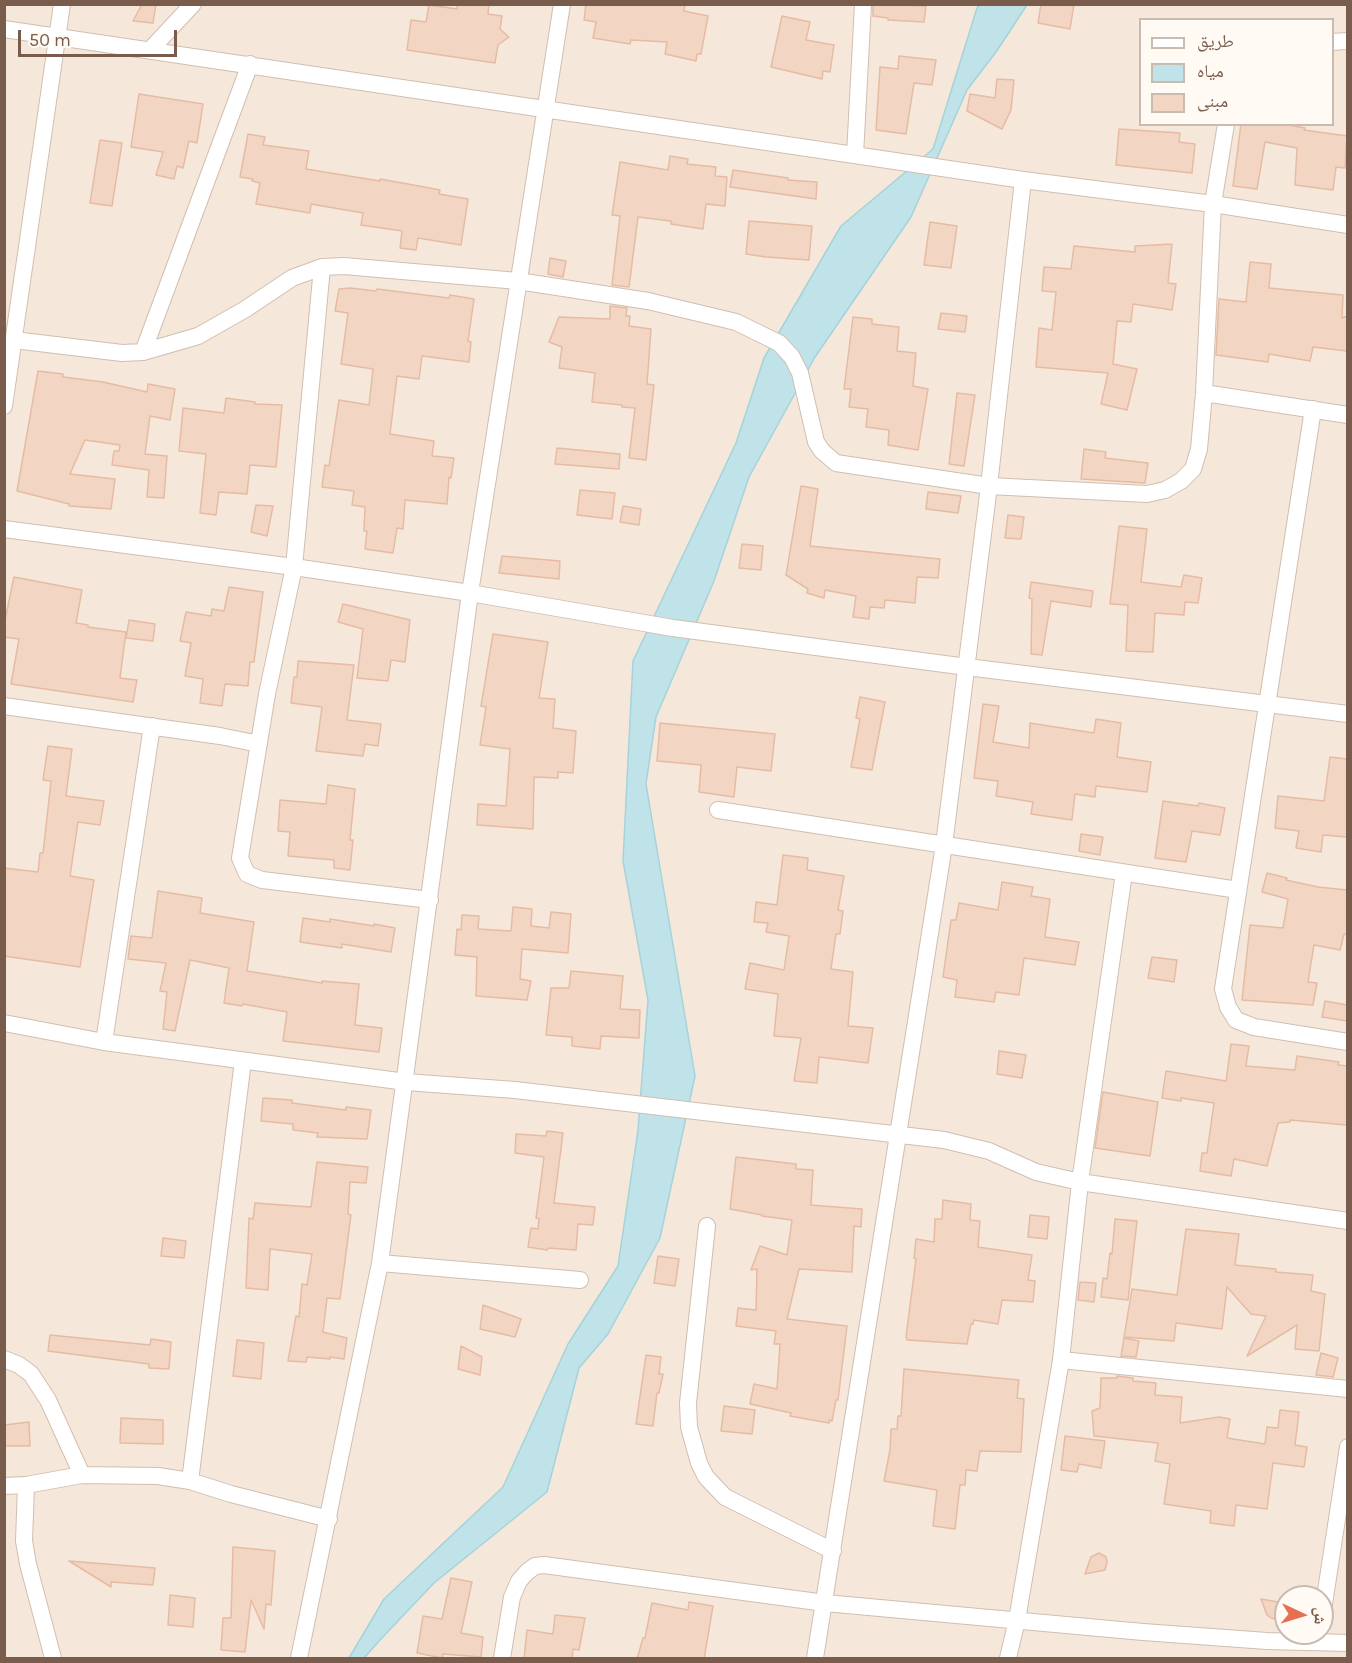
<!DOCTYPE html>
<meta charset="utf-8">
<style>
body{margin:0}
#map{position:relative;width:1352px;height:1663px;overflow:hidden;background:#fdf6ec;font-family:Karla,"Noto Naskh Arabic",sans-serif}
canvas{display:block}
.frame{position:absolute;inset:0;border:6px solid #7a5c4d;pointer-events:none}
.legend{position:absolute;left:1139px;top:18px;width:195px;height:108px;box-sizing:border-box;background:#fffaf3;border:2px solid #cabbb1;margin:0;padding:8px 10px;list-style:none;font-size:18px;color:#7a5c4d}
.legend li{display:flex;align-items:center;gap:12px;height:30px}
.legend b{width:30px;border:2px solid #cabbb1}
.north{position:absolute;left:1274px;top:1585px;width:60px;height:60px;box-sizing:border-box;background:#fffaf3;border:2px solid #cabbb1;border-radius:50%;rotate:94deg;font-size:16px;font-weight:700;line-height:24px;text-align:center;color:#7a5c4d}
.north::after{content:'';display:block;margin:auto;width:21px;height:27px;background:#e76f51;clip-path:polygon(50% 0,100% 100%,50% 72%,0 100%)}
.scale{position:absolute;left:18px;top:30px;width:159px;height:27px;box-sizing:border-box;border:3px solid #7a5c4d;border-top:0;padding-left:8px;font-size:18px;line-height:21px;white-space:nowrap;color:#7a5c4d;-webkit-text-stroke:4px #fffaf3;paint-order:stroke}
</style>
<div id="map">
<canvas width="1352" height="1663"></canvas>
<div class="frame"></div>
<ul class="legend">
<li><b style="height:8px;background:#fff"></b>طريق</li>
<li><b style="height:16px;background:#bfe3e8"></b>مياه</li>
<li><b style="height:16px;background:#f3d5c3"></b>مبنى</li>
</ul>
<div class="north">ش</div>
<div class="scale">50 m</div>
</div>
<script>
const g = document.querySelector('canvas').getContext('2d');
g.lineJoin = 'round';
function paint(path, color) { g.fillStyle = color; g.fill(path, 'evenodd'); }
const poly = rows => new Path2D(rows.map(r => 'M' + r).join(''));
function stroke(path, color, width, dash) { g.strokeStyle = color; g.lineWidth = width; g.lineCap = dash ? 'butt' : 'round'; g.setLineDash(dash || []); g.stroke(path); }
paint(poly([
 [5,5,1347,5,1347,1658,5,1658],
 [1140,20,1332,20,1332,124,1140,124],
 [1286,1597,1322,1597,1322,1633,1286,1633]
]), '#f5e8da');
const water = poly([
 [980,5,1027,5,996,52,967,90,911,217,815,357,749,477,714,581,656,717,646,784,695,1076,660,1238,608,1334,579,1368,547,1492,434,1583,380,1640,364,1658,349,1658,384,1599,503,1487,568,1344,618,1266,638,1130,648,1000,623,861,633,661,736,443,764,358,841,226,933,149,977,8,980,5]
]);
paint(water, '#bfe3e8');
stroke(water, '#a5d3da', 1.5);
const building = poly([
 [142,4,156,4,153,23,133,21,142,4],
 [457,4,489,4,488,14,502,16,500,29,509,37,498,45,495,63,407,50,411,20,426,22,429,5,457,9,457,4],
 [586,4,685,4,684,11,708,16,701,54,697,54,696,61,665,54,667,42,631,40,630,44,593,38,596,22,584,20,586,4],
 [873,4,926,6,924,22,888,20,888,18,873,16,873,4],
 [1041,4,1074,4,1070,29,1038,23,1041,4],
 [782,16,810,22,806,40,834,45,830,72,823,71,822,79,771,67,782,16],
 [899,56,936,60,932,85,914,83,906,134,876,130,880,67,898,69,899,56],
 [997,79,1014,80,1011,110,1002,129,967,111,970,94,995,98,997,79],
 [139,94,203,104,197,143,189,141,183,168,177,166,174,179,156,175,163,152,131,147,139,94],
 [1241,124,1283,124,1305,128,1304,130,1347,136,1345,168,1336,167,1333,190,1295,185,1297,148,1265,142,1257,189,1233,186,1241,124],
 [1119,129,1180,133,1179,142,1195,144,1192,173,1116,165,1119,129],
 [248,134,265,137,263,145,309,151,306,169,380,181,380,179,408,184,440,190,439,194,468,199,461,245,418,238,416,250,400,248,402,231,361,225,363,213,311,204,310,213,256,204,260,183,252,181,253,179,240,177,248,134],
 [100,140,122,143,112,206,90,203,100,140],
 [670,156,688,159,687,164,716,167,715,176,727,177,725,206,706,204,703,229,671,224,671,221,638,217,629,287,612,285,620,216,612,215,620,162,668,170,670,156],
 [733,170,788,178,788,180,817,182,816,199,730,187,733,170],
 [749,221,812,226,809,260,766,257,746,254,749,221],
 [930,222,957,226,951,268,924,265,930,222],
 [1172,244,1168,283,1176,284,1172,310,1133,304,1131,322,1117,321,1113,364,1137,369,1127,410,1101,404,1108,373,1036,367,1039,328,1052,330,1056,292,1042,291,1044,267,1071,269,1074,246,1135,252,1135,246,1172,244],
 [550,258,566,261,563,277,548,274,550,258],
 [1250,262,1271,264,1269,288,1343,295,1342,318,1347,316,1347,351,1313,347,1310,361,1269,354,1268,362,1216,355,1219,299,1246,302,1250,262],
 [350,288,376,291,377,289,449,298,450,295,474,299,468,341,471,342,469,362,422,356,419,379,397,376,390,434,434,441,432,456,454,458,451,478,449,477,447,504,405,500,403,529,397,528,393,553,365,549,367,531,364,531,365,507,352,505,354,491,322,487,325,465,329,466,339,400,369,405,373,369,341,364,348,313,335,311,339,289,350,288],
 [610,306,627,308,626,316,630,316,629,326,651,329,647,384,654,385,646,460,629,458,635,408,622,407,622,405,592,402,595,373,559,368,562,347,549,342,559,317,610,319,610,306],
 [941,313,967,316,965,332,938,329,941,313],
 [853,317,872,319,872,324,899,327,897,351,916,353,913,386,928,389,918,450,888,445,889,430,866,427,868,409,849,407,851,389,844,389,853,317],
 [38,371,63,374,63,377,103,382,147,392,148,384,175,389,170,420,150,416,145,454,167,456,164,498,147,497,149,470,112,465,114,451,119,451,120,445,85,440,70,474,115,479,111,509,69,506,69,504,17,491,38,371],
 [957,393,975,395,964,466,949,464,957,393],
 [226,398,255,402,255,404,282,405,276,467,250,465,247,494,219,492,216,515,200,513,206,454,179,451,183,408,224,413,226,398],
 [557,448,620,454,619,469,555,464,557,448],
 [1084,449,1106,452,1105,458,1148,463,1145,483,1081,479,1084,449],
 [801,486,818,489,810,546,940,559,938,578,917,577,915,603,885,600,884,608,870,607,869,619,853,617,856,596,825,590,824,598,807,593,808,589,786,575,801,486],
 [580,490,615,493,612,519,577,515,580,490],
 [928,492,961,496,958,513,926,509,928,492],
 [256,505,273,506,267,536,251,532,256,505],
 [623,506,641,509,639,525,620,522,623,506],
 [1008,515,1024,517,1021,539,1005,538,1008,515],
 [1119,526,1147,529,1141,582,1181,587,1184,575,1202,578,1198,603,1185,602,1184,615,1155,613,1153,652,1126,651,1128,605,1110,604,1119,526],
 [742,544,763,546,761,570,739,568,742,544],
 [502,556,560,561,559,579,499,573,502,556],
 [14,577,82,590,76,623,88,625,88,627,126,632,120,678,137,680,133,702,11,684,19,639,4,637,4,625,14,577],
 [1031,582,1093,591,1091,607,1051,601,1042,655,1031,654,1032,599,1029,598,1031,582],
 [229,587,263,592,254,662,250,662,248,686,225,684,222,706,200,703,203,679,185,676,191,643,180,641,186,612,211,616,212,609,224,611,229,587],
 [343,604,410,620,405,662,391,660,388,681,357,678,363,629,338,622,343,604],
 [129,620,155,624,153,641,126,638,129,620],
 [493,634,548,642,539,698,555,699,553,728,576,731,573,773,558,772,558,778,534,777,533,829,477,825,478,804,506,806,510,749,480,745,486,707,481,706,493,634],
 [298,661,354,665,347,720,381,724,378,746,365,744,363,756,316,751,322,707,291,703,294,677,297,677,298,661],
 [860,697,885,702,872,770,851,767,860,719,856,718,860,697],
 [983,704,999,706,993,742,1029,748,1030,723,1094,733,1096,719,1121,723,1117,757,1151,762,1147,792,1096,786,1095,797,1075,794,1072,820,1031,814,1033,802,996,796,998,781,974,778,983,704],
 [660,723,775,734,771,771,737,767,734,797,699,792,701,765,657,761,660,723],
 [48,746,72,749,66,796,104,801,100,825,78,822,70,876,94,880,80,967,4,956,4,868,38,872,40,853,43,853,51,781,43,780,48,746],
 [1330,757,1347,759,1347,837,1323,835,1321,852,1296,848,1299,831,1275,828,1278,796,1324,801,1330,757],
 [328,785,355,789,350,840,353,840,350,870,334,868,334,860,288,856,290,832,278,831,280,800,326,804,328,785],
 [1163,801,1198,806,1199,803,1225,808,1220,835,1192,831,1186,862,1155,858,1163,801],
 [1081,834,1103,837,1100,855,1079,851,1081,834],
 [783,855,808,858,807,870,844,876,838,910,843,911,840,934,836,934,831,969,853,972,848,1026,873,1028,868,1063,819,1057,817,1083,794,1081,801,1038,774,1036,778,994,745,989,750,963,784,970,789,936,766,932,768,923,754,922,756,902,777,905,783,855],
 [1267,873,1287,878,1286,880,1318,887,1347,890,1347,935,1344,934,1340,950,1314,945,1308,982,1317,983,1313,1005,1242,1000,1250,925,1283,928,1288,899,1262,892,1267,873],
 [1002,882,1033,887,1031,896,1050,899,1045,937,1079,942,1075,965,1024,958,1019,995,996,992,994,1002,955,997,957,980,943,977,951,920,956,920,959,903,998,910,1002,882],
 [158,891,202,898,200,913,254,922,247,971,322,983,322,981,359,984,355,1025,382,1028,379,1052,283,1041,287,1012,243,1004,242,1006,224,1003,229,968,190,960,175,1031,163,1029,167,992,160,991,166,963,128,959,131,936,152,938,158,891],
 [513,907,532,909,531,926,549,928,551,912,571,914,568,953,522,949,520,979,531,981,527,1000,476,996,477,957,455,955,457,929,461,930,462,915,479,916,478,929,511,931,513,907],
 [303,918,330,922,330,919,374,926,374,924,395,928,391,952,342,944,342,948,300,942,303,918],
 [1152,957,1177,960,1174,982,1148,978,1152,957],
 [571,971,623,976,620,1009,640,1010,639,1038,601,1036,600,1049,572,1046,572,1037,546,1035,551,988,569,988,571,971],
 [1325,1001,1347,1005,1347,1021,1322,1017,1325,1001],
 [1231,1044,1249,1046,1246,1066,1295,1070,1297,1056,1339,1062,1338,1065,1347,1066,1347,1125,1290,1120,1290,1122,1278,1123,1267,1166,1234,1159,1231,1176,1200,1171,1202,1153,1207,1153,1214,1103,1181,1098,1181,1101,1162,1098,1166,1071,1226,1081,1231,1044],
 [999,1051,1026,1055,1022,1078,997,1074,999,1051],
 [1103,1092,1158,1102,1150,1156,1095,1148,1103,1092],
 [263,1098,292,1100,292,1103,346,1110,346,1107,371,1110,367,1139,317,1137,318,1133,293,1130,293,1124,261,1121,263,1098],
 [547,1131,563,1133,554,1203,595,1207,593,1225,578,1224,576,1250,548,1248,547,1250,528,1247,531,1228,538,1229,539,1219,536,1218,544,1157,515,1153,516,1134,546,1136,547,1131],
 [736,1157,796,1164,796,1169,813,1170,811,1205,862,1209,861,1227,854,1226,852,1272,799,1269,787,1319,847,1326,838,1400,836,1400,832,1421,829,1420,829,1423,790,1416,791,1413,750,1404,754,1384,777,1389,780,1344,774,1344,776,1331,736,1326,738,1308,756,1310,757,1269,751,1270,760,1246,787,1255,792,1220,762,1216,762,1215,730,1209,736,1157],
 [317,1162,368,1167,366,1183,350,1182,348,1214,351,1215,340,1299,327,1298,323,1332,347,1338,344,1359,330,1357,330,1359,307,1357,306,1362,288,1361,296,1316,299,1317,302,1284,307,1285,312,1254,270,1249,268,1290,246,1288,249,1218,253,1219,255,1203,311,1207,317,1162],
 [943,1200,971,1204,970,1220,980,1221,978,1247,1032,1255,1028,1280,1035,1281,1033,1302,1002,1300,998,1324,974,1320,973,1324,971,1324,967,1344,907,1340,906,1337,916,1259,914,1258,916,1239,934,1242,935,1219,942,1219,943,1200],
 [1030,1215,1049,1217,1047,1239,1028,1237,1030,1215],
 [1115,1219,1137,1221,1128,1300,1101,1297,1103,1278,1107,1279,1110,1253,1112,1254,1115,1219],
 [1186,1229,1239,1234,1235,1265,1276,1269,1276,1272,1313,1275,1311,1291,1325,1294,1319,1351,1295,1349,1297,1325,1247,1356,1266,1316,1251,1314,1227,1287,1222,1329,1176,1323,1174,1341,1124,1337,1132,1289,1177,1295,1186,1229],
 [163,1238,186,1241,184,1258,161,1256,163,1238],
 [658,1256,679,1259,675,1286,654,1283,658,1256],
 [1080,1282,1096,1283,1094,1302,1078,1300,1080,1282],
 [483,1305,521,1319,515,1337,480,1329,483,1305],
 [50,1335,150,1345,151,1339,171,1342,169,1369,149,1368,149,1364,48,1351,50,1335],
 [1124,1338,1139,1341,1136,1357,1121,1356,1124,1338],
 [237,1340,264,1343,261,1379,233,1376,237,1340],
 [461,1346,482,1357,480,1375,458,1369,461,1346],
 [1321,1353,1338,1358,1333,1377,1316,1375,1321,1353],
 [646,1355,661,1357,659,1374,663,1374,659,1393,657,1393,653,1426,636,1424,646,1355],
 [904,1369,1019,1380,1017,1398,1024,1399,1021,1452,980,1451,977,1471,966,1470,965,1485,960,1485,955,1529,933,1526,937,1490,884,1481,890,1450,891,1429,897,1429,898,1416,901,1416,904,1369],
 [1117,1376,1133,1378,1133,1381,1156,1383,1155,1395,1182,1397,1180,1423,1219,1417,1230,1419,1227,1438,1265,1444,1267,1427,1278,1428,1280,1410,1299,1412,1295,1445,1307,1447,1304,1467,1273,1463,1267,1509,1236,1505,1234,1526,1210,1523,1211,1511,1164,1504,1170,1464,1155,1461,1158,1443,1094,1436,1092,1411,1100,1408,1101,1378,1117,1378,1117,1376],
 [724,1406,755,1410,752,1434,721,1431,724,1406],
 [121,1418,163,1420,163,1444,120,1443,121,1418],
 [29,1422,30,1446,4,1446,4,1425,29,1422],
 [1065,1436,1105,1441,1101,1468,1079,1464,1077,1472,1061,1470,1065,1436],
 [233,1547,275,1551,271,1605,266,1604,264,1629,251,1600,245,1652,221,1650,223,1618,231,1618,233,1547],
 [1099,1553,1106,1557,1107,1562,1105,1570,1085,1574,1091,1557,1099,1553],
 [69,1561,155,1568,153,1585,111,1582,111,1587,69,1561],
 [451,1578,472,1582,461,1633,483,1637,481,1657,443,1654,442,1658,417,1653,423,1616,442,1619,451,1578],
 [170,1595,195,1598,193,1627,168,1625,170,1595],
 [1261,1599,1278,1602,1283,1609,1283,1614,1275,1619,1271,1618,1267,1615,1261,1599],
 [689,1602,713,1606,704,1659,637,1659,643,1638,645,1638,652,1603,688,1610,689,1602],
 [555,1615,585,1618,579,1650,573,1649,572,1659,524,1659,527,1630,553,1634,555,1615]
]);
paint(building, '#f3d5c3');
stroke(building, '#e6bba3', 1.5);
const minor = poly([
 [4,29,1023,180,1213,204,1348,225],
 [1332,42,1348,41],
 [151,49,193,4],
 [855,155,863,4],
 [322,267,294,567,267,694,240,858,247,874,262,880,430,900],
 [14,340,122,353,143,352,198,336,244,310,292,278,322,267,344,266,518,281,648,301,736,322,779,343,792,357,800,373,816,442,822,451,836,463,989,486,1147,494,1165,490,1181,481,1193,469,1199,449,1204,393,1213,204,1226,124],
 [143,352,250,64],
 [1204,393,1348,415],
 [4,406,62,4],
 [1313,409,1223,989,1228,1007,1236,1020,1254,1027,1348,1042],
 [4,529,294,567,470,593,673,628,967,667,1348,714],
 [4,706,220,736,259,744],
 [718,810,1238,890],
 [4,1023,104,1042,406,1082,515,1090,944,1140,989,1151,1036,1172,1080,1182,1348,1221],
 [104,1042,152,726],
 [707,1226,688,1403,689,1427,699,1463,706,1477,725,1497,833,1551],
 [380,1263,580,1280],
 [4,1359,19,1365,31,1374,48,1400,82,1475],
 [1061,1360,1348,1389],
 [190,1481,243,1061],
 [26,1485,82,1475,158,1476,190,1481,231,1494,329,1519],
 [4,1486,26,1485,24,1541,28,1564,53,1658],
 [1322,1617,1348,1447],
 [299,1658,380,1263,470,593,562,4],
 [502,1658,512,1597,519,1581,527,1572,535,1566,544,1565,825,1603,1143,1632,1267,1641,1348,1643],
 [815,1658,944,845,989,486,1023,180],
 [1008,1658,1017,1620,1061,1360,1080,1182,1124,873]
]);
stroke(minor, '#d1beb0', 18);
stroke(minor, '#fff', 16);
</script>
